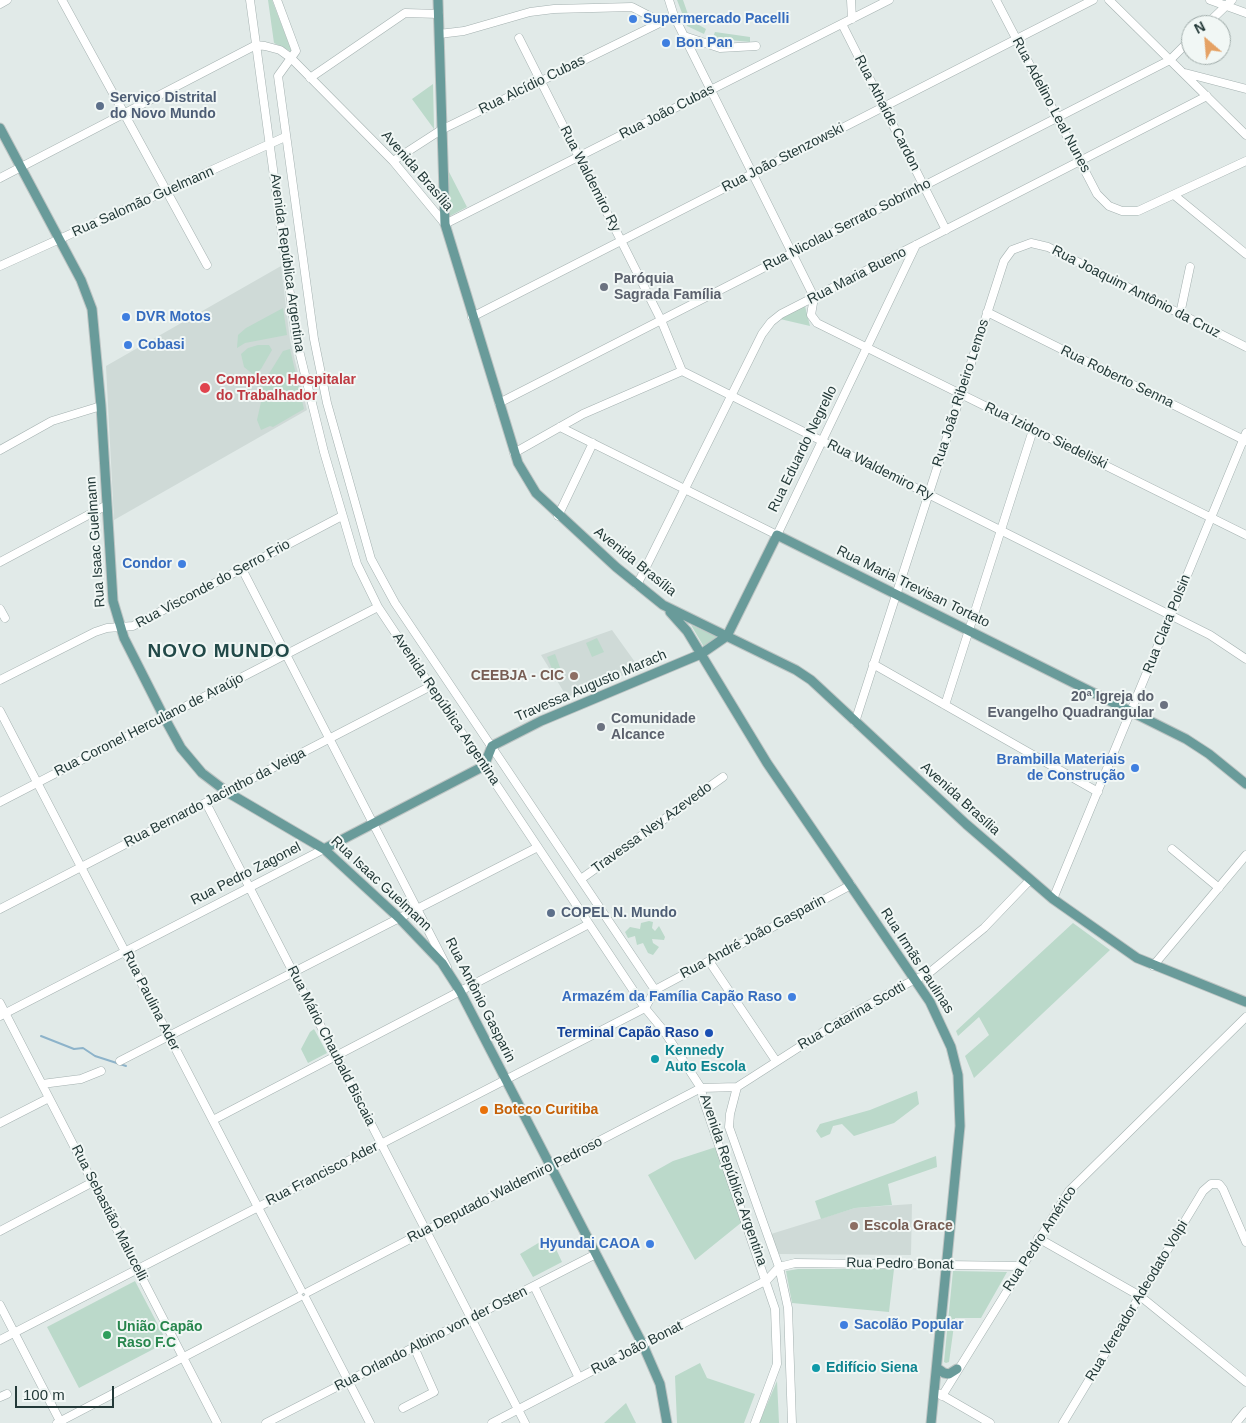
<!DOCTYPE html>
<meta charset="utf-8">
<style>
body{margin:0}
#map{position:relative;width:1246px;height:1423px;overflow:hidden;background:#e1eae8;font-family:Arial,sans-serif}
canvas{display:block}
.north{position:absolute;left:1181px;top:15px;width:50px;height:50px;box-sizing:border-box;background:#f1f7f5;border:1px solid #9faba9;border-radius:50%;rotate:333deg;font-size:14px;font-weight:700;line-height:20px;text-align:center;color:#233938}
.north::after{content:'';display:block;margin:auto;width:18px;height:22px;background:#e5a164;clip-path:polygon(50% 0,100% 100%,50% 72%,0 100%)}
.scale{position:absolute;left:15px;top:1386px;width:99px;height:22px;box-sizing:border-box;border:2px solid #233938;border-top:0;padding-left:6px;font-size:15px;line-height:18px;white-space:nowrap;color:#233938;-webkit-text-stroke:4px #f1f7f5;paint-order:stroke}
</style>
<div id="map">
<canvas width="1246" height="1423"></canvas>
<div class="north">N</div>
<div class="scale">100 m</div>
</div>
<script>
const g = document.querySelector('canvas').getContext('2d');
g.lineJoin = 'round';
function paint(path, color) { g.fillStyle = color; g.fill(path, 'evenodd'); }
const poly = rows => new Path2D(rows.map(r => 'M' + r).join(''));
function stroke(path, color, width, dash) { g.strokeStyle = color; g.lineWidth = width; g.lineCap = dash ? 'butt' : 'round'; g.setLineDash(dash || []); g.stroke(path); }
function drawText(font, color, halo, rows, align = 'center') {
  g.font = font + ' Arial,sans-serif'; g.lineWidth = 4; g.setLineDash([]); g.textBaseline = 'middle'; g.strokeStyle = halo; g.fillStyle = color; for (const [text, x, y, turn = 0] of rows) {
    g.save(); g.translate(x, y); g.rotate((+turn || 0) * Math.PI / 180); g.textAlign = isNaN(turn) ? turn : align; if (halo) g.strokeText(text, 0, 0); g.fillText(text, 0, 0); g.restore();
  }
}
paint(poly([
 [281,266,290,340,307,410,114,520,106,366],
 [612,630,640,669,567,697,541,655],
 [912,1204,911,1255,779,1254,771,1234,855,1208]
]), '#cfdad7');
paint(poly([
 [268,0,272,0,292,52,274,43],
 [677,0,683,0,690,20,706,29,704,34,687,26],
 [715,32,750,37,750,42,720,39,713,37],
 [433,84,434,129,412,99],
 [448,170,467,207,450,216],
 [805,306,810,326,780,319],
 [283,308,287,335,245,343,237,348,238,335,246,328],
 [258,345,269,345,272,350,261,369,254,375,244,367,241,354,248,348],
 [290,349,304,409,273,427,270,426,261,430,257,420,261,402,259,390,283,351],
 [691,625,718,637,704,647],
 [597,638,604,652,592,657,586,643],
 [555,654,562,673,555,676,547,657],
 [649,921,653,922,652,928,655,931,659,926,665,937,664,940,652,939,653,943,659,947,653,955,648,953,643,943,637,945,635,936,628,938,625,932,630,927,640,929,641,923],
 [1073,923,1110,950,974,1078,965,1056,989,1035,979,1017,958,1036,956,1031],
 [314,1029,327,1053,308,1063,301,1049,310,1032],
 [917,1091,919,1104,894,1123,854,1136,842,1124,833,1126,830,1134,821,1138,816,1131,820,1124,870,1110],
 [716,1147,742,1222,695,1260,648,1175,673,1161],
 [936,1156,937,1167,888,1184,892,1205,855,1208,821,1219,815,1201],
 [550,1236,562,1262,533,1277,520,1254],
 [798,1269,894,1269,889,1312,792,1303,786,1271],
 [953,1271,1007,1272,981,1318,955,1318,949,1362,946,1363,944,1362],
 [135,1281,167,1342,79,1388,47,1327],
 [700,1363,707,1378,755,1394,744,1423,677,1423,675,1376],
 [777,1381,779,1423,759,1423],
 [626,1403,636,1423,604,1423]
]), '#bbd9ca');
stroke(poly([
 [41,1036,74,1049,83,1048,95,1056,126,1066]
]), '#8db3ca', 2);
const minor = poly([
 [62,0,207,265],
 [250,0,296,338,324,452,357,564,378,607,645,1008,664,1031,701,1088,703,1099,775,1309,777,1364,755,1423],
 [277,0,296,51,278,76,314,339,327,403,371,559,395,603,655,990],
 [669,0,674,16,814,297,811,315,817,323,1246,535],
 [851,0,852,19],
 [996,0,1097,194,1109,206,1122,211,1138,211,1246,161],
 [1109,0,1246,135],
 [1210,0,1246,13],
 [0,4,7,0],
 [842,24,946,230],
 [1206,25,1232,0],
 [439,34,464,31,530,12,554,9,632,7,661,22],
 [684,36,720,48,756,46],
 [519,38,661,320,682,371,1210,635,1246,659],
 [1185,73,1246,89],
 [310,78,405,13,439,14],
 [393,161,441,130,674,16],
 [0,178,256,45,265,46,280,50,291,58,393,161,445,224,889,0],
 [1174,195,1246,254],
 [0,266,285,137],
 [987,312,1246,441],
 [1180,314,1190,267],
 [472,317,1093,0],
 [499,403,1170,60,1191,39],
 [560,427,777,535,916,245],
 [0,450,52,421,101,406],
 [514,453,583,414,682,371],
 [558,516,593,443],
 [0,562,107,505],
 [242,569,447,967],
 [637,585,762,334,771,322,781,314,1207,96],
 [0,609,5,618],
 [873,664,1098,792],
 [0,680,95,632,107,628,133,626,342,516],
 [945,705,1033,430],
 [0,711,301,1290],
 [855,722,1004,261,1012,250,1031,243,1048,247,1246,347],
 [0,802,378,607],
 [206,803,525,1423],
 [1172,849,1219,888],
 [581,879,723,777],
 [1053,899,1246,433],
 [0,909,431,686],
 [709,961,776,1061],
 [1153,966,1246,855],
 [655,990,851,885],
 [0,1003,217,1423],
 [645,1008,655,990],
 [0,1016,324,849],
 [120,1061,538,847],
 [42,1084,81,1079,101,1071],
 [737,1087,843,1019,908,983,929,973,984,928,1030,880],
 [737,1087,730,1114,729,1127,779,1267,788,1308,792,1423],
 [213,1120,589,924],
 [0,1123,49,1098],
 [0,1231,93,1182],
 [1038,1238,1140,1296,1246,1382],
 [779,1267,795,1263,1021,1266],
 [534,1286,579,1378],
 [308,1292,701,1088,737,1087],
 [306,1299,370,1423],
 [0,1305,61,1423],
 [0,1340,645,1008],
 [940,1394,990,1423],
 [942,1396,1069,1191,1246,1017],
 [0,1397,7,1394],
 [403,1408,434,1392,414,1347],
 [57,1423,299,1297],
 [266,1423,596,1254],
 [492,1423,767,1280,779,1267],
 [1063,1423,1203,1191,1211,1184,1219,1184,1223,1189,1246,1242],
 [1236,1423,1246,1411]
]);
const major = poly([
 [438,0,445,224,518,463,536,493,616,567,663,605,796,670,811,680,966,824,1053,899,1137,958,1246,1002],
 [0,128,81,280,92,309,101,406,113,601,124,638,164,717,181,748,202,773,227,792,324,849,399,918,442,963,460,991,643,1345,660,1384,667,1423],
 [670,612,687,631,767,763,930,1002,951,1047,958,1075,960,1126,931,1423],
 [324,849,484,766,492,746,541,721,701,654,727,636,777,535,1186,739,1209,754,1246,784],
 [937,1368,944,1373,949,1374,957,1369]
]);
stroke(minor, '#a4b1b0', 9);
stroke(major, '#bdc4c3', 11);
stroke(minor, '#fff', 8);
stroke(major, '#699b9a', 9);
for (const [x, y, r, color] of [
 [633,19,5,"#3f7fe0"],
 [666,43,5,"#3f7fe0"],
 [100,106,5,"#5c6f8a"],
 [604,287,5,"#6b7280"],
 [126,317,5,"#3f7fe0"],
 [128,345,5,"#3f7fe0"],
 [205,388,6,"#e0444e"],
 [182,564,5,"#3f7fe0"],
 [574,676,5,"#8d6e63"],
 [1164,705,5,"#6b7280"],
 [601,727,5,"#6b7280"],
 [1135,768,5,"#3f7fe0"],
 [551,913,5,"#5c6f8a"],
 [792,997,5,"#3f7fe0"],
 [709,1033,5,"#1a4fb4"],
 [655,1059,5,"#0f9aa8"],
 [484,1110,5,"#e8710a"],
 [854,1226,5,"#8d6e63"],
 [650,1244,5,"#3f7fe0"],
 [844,1325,5,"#3f7fe0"],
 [107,1335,5,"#2e9e5b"],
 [816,1368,5,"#0f9aa8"]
]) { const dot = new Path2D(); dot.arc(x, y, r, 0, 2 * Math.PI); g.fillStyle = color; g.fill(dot); stroke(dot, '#f1f7f5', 2); }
drawText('bold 14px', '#366cbe', '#f1f7f5', [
 ["Supermercado Pacelli",643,19],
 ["Bon Pan",676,43],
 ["DVR Motos",136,317],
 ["Cobasi",138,345],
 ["Condor",172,564,"right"],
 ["Brambilla Materiais",1125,760,"right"],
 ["de Construção",1125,776,"right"],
 ["Armazém da Família Capão Raso",782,997,"right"],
 ["Hyundai CAOA",640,1244,"right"],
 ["Sacolão Popular",854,1325]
], 'left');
drawText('14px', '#233938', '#f1f7f5', [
 ["Rua Alcídio Cubas",532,85,-26],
 ["Rua Adelino Leal Nunes",1051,105,62],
 ["Rua João Cubas",667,112,-27],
 ["Rua Athaíde Cardon",887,113,63],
 ["Rua João Stenzowski",783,158,-27],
 ["Avenida Brasília",417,171,49],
 ["Rua Waldemiro Ry",590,179,63],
 ["Rua Salomão Guelmann",143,202,-24],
 ["Rua Nicolau Serrato Sobrinho",847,225,-27],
 ["Avenida República Argentina",287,263,82],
 ["Rua Maria Bueno",857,276,-27],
 ["Rua Joaquim Antônio da Cruz",1136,292,27],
 ["Rua Roberto Senna",1117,377,26],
 ["Rua João Ribeiro Lemos",961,393,-72],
 ["Rua Izidoro Siedeliski",1046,436,26],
 ["Rua Eduardo Negrello",803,449,-64],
 ["Rua Waldemiro Ry",880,470,27],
 ["Rua Isaac Guelmann",96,542,-94],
 ["Avenida Brasília",635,562,39],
 ["Rua Visconde do Serro Frio",213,584,-28],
 ["Rua Maria Trevisan Tortato",913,587,26],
 ["Rua Clara Polsin",1167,624,-68],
 ["Travessa Augusto Marach",591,686,-23],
 ["Avenida República Argentina",446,709,56],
 ["Rua Coronel Herculano de Araújo",149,725,-27],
 ["Rua Bernardo Jacintho da Veiga",215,798,-27],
 ["Avenida Brasília",960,799,42],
 ["Travessa Ney Azevedo",652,828,-36],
 ["Rua Pedro Zagonel",246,874,-27],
 ["Rua Isaac Guelmann",381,884,43],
 ["Rua André João Gasparin",753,937,-28],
 ["Rua Irmãs Paulinas",917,961,57],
 ["Rua Antônio Gasparin",480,1000,63],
 ["Rua Paulina Ader",151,1001,63],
 ["Rua Catarina Scotti",852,1016,-30],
 ["Rua Mário Chaubald Biscaia",331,1046,63],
 ["Rua Francisco Ader",322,1174,-27],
 ["Avenida República Argentina",733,1180,71],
 ["Rua Deputado Waldemiro Pedroso",505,1190,-27],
 ["Rua Sebastião Malucelli",109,1213,63],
 ["Rua Pedro Américo",1040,1239,-57],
 ["Rua Pedro Bonat",900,1264,1],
 ["Rua Vereador Adeodato Volpi",1137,1301,-59],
 ["Rua Orlando Albino von der Osten",431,1339,-27],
 ["Rua João Bonat",637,1348,-27]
]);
drawText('bold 14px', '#4e5e75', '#f1f7f5', [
 ["Serviço Distrital",110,98],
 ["do Novo Mundo",110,114],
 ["COPEL N. Mundo",561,913]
], 'left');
drawText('bold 14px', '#5b616d', '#f1f7f5', [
 ["Paróquia",614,279],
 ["Sagrada Família",614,295],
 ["20ª Igreja do",1154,697,"right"],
 ["Evangelho Quadrangular",1154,713,"right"],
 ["Comunidade",611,719],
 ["Alcance",611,735]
], 'left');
drawText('bold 14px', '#be3a42', '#f1f7f5', [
 ["Complexo Hospitalar",216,380],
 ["do Trabalhador",216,396]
], 'left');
drawText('bold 14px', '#785e54', '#f1f7f5', [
 ["CEEBJA - CIC",564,676],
 ["Escola Grace",864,1226,"left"]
], 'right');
drawText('bold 14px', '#164399', '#f1f7f5', [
 ["Terminal Capão Raso",699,1033]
], 'right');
drawText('bold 14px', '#0d838f', '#f1f7f5', [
 ["Kennedy",665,1051],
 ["Auto Escola",665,1067],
 ["Edifício Siena",826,1368]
], 'left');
drawText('bold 14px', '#c56008', '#f1f7f5', [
 ["Boteco Curitiba",494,1110]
], 'left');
drawText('bold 14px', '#27864d', '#f1f7f5', [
 ["União Capão",117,1327],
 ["Raso F.C",117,1343]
], 'left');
g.letterSpacing = '1px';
drawText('bold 19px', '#214948', '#f1f7f5', [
 ["NOVO MUNDO",219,652]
]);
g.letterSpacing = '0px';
</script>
